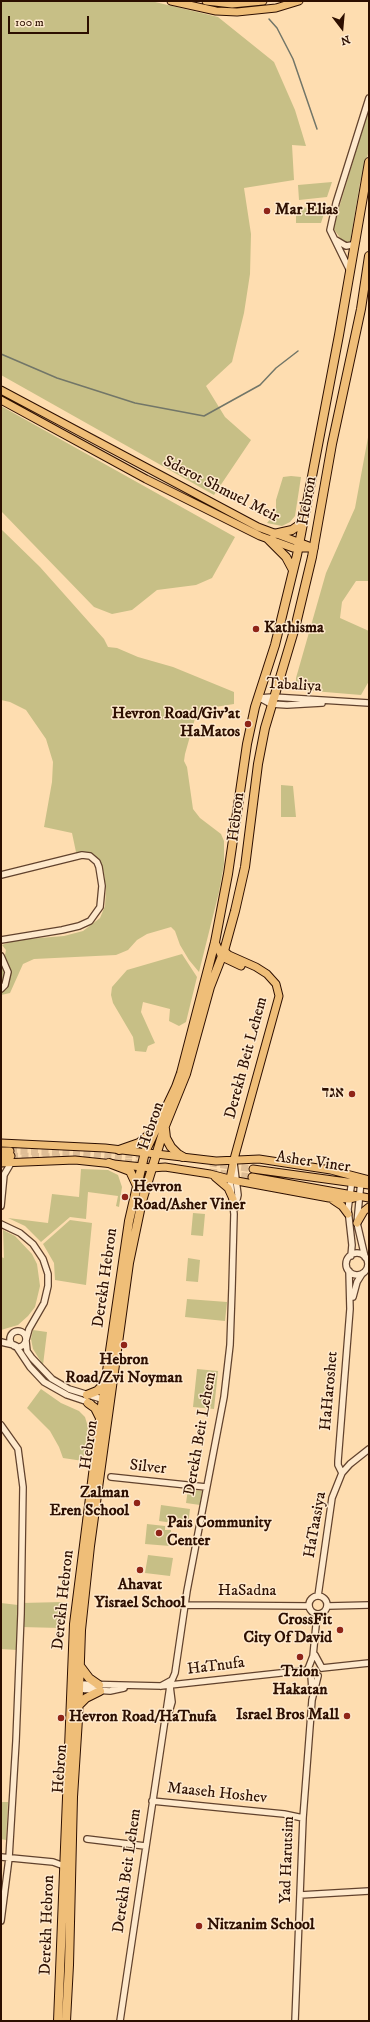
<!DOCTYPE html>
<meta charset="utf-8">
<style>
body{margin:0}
#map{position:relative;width:370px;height:2022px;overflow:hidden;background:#feddb0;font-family:"IM FELL DW Pica",serif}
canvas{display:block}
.frame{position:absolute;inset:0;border:2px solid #2d0f01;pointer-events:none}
.north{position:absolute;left:322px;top:8px;width:40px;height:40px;-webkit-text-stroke:3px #fee9cc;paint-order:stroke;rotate:164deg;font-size:11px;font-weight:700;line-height:16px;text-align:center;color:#2d0f01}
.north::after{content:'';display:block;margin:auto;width:14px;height:18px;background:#2d0f01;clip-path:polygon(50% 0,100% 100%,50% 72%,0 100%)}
.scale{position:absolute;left:8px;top:16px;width:81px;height:18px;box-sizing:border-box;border:2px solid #2d0f01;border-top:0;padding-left:5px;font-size:12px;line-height:14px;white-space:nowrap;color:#2d0f01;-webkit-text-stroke:3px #fee9cc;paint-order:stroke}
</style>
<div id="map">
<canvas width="370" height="2022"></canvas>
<div class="frame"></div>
<div class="north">N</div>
<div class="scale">100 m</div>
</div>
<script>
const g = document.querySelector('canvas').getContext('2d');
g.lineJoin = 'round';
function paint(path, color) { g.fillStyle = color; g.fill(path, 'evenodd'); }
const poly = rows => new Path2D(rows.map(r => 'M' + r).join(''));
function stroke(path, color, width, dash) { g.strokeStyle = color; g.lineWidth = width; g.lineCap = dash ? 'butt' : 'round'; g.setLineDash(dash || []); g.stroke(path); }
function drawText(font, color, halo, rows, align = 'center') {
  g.font = font + ' "IM FELL DW Pica","Frank Ruhl Libre",serif'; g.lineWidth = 3; g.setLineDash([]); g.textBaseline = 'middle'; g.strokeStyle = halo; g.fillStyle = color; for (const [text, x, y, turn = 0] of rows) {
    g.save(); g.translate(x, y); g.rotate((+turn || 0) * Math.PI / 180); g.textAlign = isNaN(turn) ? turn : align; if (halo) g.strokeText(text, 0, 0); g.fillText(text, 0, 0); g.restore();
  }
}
paint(poly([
 [1,1,151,1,218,17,274,62,295,110,306,146,292,145,294,180,244,188,251,234,250,274,244,313,232,362,206,386,225,417,251,440,214,495,1,375],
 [369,108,369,150,360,183,350,243,344,243,333,228],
 [332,182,327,197,299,200,298,185],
 [326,207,321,223,296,223,296,208],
 [1,406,235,537,212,578,196,585,157,590,132,610,112,614,94,607,1,511],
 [369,432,369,581,356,581,342,602,340,618,369,631,368,652,369,653,369,681,361,695,301,690,296,687,296,678,326,573,355,508],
 [291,476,301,477,295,516,290,522,282,526,267,523,276,512,276,500,283,477],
 [1,529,40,567,104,639,108,647,117,648,138,657,173,667,234,692,234,704,209,708,196,715,185,754,184,761,187,767,193,809,200,818,221,834,224,841,224,864,219,892,199,972,189,960,180,945,175,931,171,927,147,934,137,940,128,950,116,955,34,959,23,964,10,993,1,995,1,964,4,960,6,950,2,945,16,940,64,936,83,931,100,918,105,906,106,890,104,873,98,859,90,852,76,852,72,833,44,827,52,782,53,762,46,739,26,710,10,702,1,700],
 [281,785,293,786,296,817,281,817],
 [182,954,197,977,186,1022,179,1026,169,1021,170,1009,143,1002,141,1012,155,1043,148,1046,146,1052,135,1051,133,1037,113,1003,111,995,112,987,127,970],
 [81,1169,108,1170,118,1175,122,1187,119,1207,116,1206,118,1196,88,1192,86,1219,70,1217,41,1242,25,1226,8,1218,48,1223,52,1194,79,1197],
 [193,1213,205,1214,203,1236,191,1235],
 [70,1220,92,1223,86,1285,55,1280,54,1263,43,1244],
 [3,1230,15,1236,32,1254,37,1264,40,1286,35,1307,28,1316,18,1325,1,1330,1,1257,4,1258],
 [188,1258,200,1260,198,1282,186,1281],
 [187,1299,227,1302,225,1321,185,1317],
 [33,1330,47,1332,43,1365,33,1349,31,1339],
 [197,1369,218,1371,214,1409,193,1407],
 [41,1389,61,1403,79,1411,85,1417,88,1427,83,1461,63,1458,59,1447,50,1431,27,1408],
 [188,1489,202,1491,200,1505,186,1503],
 [161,1505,190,1509,188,1525,159,1521],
 [147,1524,165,1526,165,1530,171,1530,170,1546,145,1544],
 [148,1555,173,1558,170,1576,145,1573],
 [63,1602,60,1628,21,1627,21,1603],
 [1,1603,18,1605,17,1650,1,1649],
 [1,1802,8,1802,6,1840,1,1839]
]), '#c7bf86');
stroke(poly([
 [269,19,277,28,293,59,317,129],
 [1,354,57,378,135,403,204,416,260,385,276,368,298,351]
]), '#727668', 1.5);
stroke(poly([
 [10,1151,140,1155],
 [11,1156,67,1157],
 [83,1158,158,1165],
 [210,1163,253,1169],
 [210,1172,252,1177]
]), '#dfbe96', 7, [7, 3.5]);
const minor = poly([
 [336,240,346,246,352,245,356,241],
 [350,271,330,230,336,203,369,98],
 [258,698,273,697,369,703],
 [260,698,271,704,287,705,322,703],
 [1,875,82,855,90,856,97,862,99,867,102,886,100,907,90,921,79,926,62,930,1,940],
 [1,956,8,972,5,985,1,989],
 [234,1163,238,1195,235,1208],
 [361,1181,357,1223,365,1257],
 [1,1206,4,1175,11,1163],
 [1,1224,20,1233,33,1244,43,1259,48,1274,48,1286,44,1303,29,1329,26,1340],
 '346 1264a11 11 0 1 1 22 0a11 11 0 1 1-22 0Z',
 [351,1256,352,1245,348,1209,352,1180],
 [353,1297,357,1282,362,1274],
 '10 1339a8 8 0 1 1 16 0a8 8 0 1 1-16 0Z',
 [26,1341,27,1351,32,1358,52,1379,69,1389,105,1400],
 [1,1342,14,1345],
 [16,1346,30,1367,44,1382,67,1395,91,1403],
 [1,1425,18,1449,23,1487,21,1614,16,1741,9,1858,1,1921],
 [342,1473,338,1465,338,1461,350,1309,349,1271],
 [111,1477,206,1487],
 '309 1605a9 9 0 1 1 18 0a9 9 0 1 1-18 0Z',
 [318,1596,332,1498,342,1473,350,1464,369,1449],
 [185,1605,309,1606],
 [328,1606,369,1605],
 [315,1655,322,1668],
 [322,1668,369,1663],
 [78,1684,161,1686,308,1670],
 [161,1686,172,1680,175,1673,187,1591,224,1397,230,1345,232,1288,234,1214,230,1179],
 [77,1689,110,1691,124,1688],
 [312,1690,311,1675,308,1669,313,1656,317,1615],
 [167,1719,172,1702,170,1686],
 [152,1801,284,1814,303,1818],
 [87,1839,145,1846],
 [1,1857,53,1862,64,1866],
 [300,1895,369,1891],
 [120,2021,170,1686],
 [295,2021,303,1818,312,1700,318,1676]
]);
const major = poly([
 [171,1,216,11,237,12,276,8,299,1],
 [206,1,232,4,263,1],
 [1,390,258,527,314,548],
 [1,400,146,479,260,536,293,548,314,548],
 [215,942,222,957,241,966],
 [224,951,229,955,256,967,267,974,276,984,279,996,234,1159,230,1179],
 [1,1143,105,1148,216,1161,259,1159,331,1170,369,1180],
 [1,1151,10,1151],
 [1,1157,11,1156],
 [1,1163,75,1160,152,1168,165,1167,210,1174,237,1181,329,1198,349,1199,358,1197],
 [253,1169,369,1185],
 [215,1177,228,1188,233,1199],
 [252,1177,369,1198],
 [333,1200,342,1206,348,1214],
 [357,1223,364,1211,369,1207]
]);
const highway = poly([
 [274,534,292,530,302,523],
 [269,540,286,557,293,570],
 [165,1129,166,1138,171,1147,178,1154,183,1157],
 [119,1150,139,1143,152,1132],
 [109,1163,130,1171,137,1186],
 [87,1395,97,1391,104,1384],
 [88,1403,95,1408,100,1418],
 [80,1666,89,1678,99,1685],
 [79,1705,86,1698,100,1691],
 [58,2021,74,1624,100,1419,129,1221,145,1152,176,1087,181,1073,215,942,228,874,247,744,255,707,275,645,297,555,339,335,369,162],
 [66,2021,69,1965,73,1797,78,1719,81,1630,90,1546,129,1263,142,1201,165,1126,186,1074,210,987,224,951,235,911,245,867,258,764,265,728,296,624,312,557,332,444,361,309,369,256]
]);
stroke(minor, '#61422d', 8);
stroke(major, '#2d0f01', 9);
stroke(highway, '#2d0f01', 10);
stroke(minor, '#fee9cc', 5.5);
stroke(major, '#efbe78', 7);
stroke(highway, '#efbe78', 8);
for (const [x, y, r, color] of [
 [267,211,4,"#8f2418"],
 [256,629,4,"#8f2418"],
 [248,724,4,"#8f2418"],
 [352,1094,4,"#8f2418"],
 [125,1197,4,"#8f2418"],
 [124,1345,4,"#8f2418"],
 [137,1503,4,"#8f2418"],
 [159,1533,4,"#8f2418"],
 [140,1570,4,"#8f2418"],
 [340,1630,4,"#8f2418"],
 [300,1657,4,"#8f2418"],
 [347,1716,4,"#8f2418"],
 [61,1718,4,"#8f2418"],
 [199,1926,4,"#8f2418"]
]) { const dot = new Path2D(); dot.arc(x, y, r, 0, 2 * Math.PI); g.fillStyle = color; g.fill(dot); stroke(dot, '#fee9cc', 1.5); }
drawText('bold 16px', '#2d0f01', '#fee9cc', [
 ["Mar Elias",275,211],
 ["Kathisma",264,629],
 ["Hevron Road/Giv'at",240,715,"right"],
 ["HaMatos",240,733,"right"],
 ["אגד",344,1094,"right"],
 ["Hevron",133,1188],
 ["Road/Asher Viner",133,1206],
 ["Hebron",124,1361,"center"],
 ["Road/Zvi Noyman",124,1379,"center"],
 ["Zalman",129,1494,"right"],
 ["Eren School",129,1512,"right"],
 ["Pais Community",167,1524],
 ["Center",167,1542],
 ["Ahavat",140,1586,"center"],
 ["Yisrael School",140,1604,"center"],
 ["CrossFit",332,1621,"right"],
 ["City Of David",332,1639,"right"],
 ["Tzion",300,1673,"center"],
 ["Hakatan",300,1691,"center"],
 ["Israel Bros Mall",339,1716,"right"],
 ["Hevron Road/HaTnufa",69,1718],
 ["Nitzanim School",207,1926]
], 'left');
drawText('16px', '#2d0f01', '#fee9cc', [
 ["Sderot Shmuel Meir",221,490,27],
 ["Hebron",308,501,-80],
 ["Tabaliya",294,686,3],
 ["Hebron",237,817,-83],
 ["Derekh Beit Lehem",247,1058,-75],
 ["Hebron",152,1126,-71],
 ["Asher Viner",313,1163,8],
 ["Derekh Hebron",106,1278,-82],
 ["HaHaroshet",330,1391,-85],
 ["Derekh Beit Lehem",201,1434,-80],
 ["Hebron",90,1445,-82],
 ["Silver",148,1468,6],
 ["HaTaasiya",316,1525,-80],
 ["HaSadna",247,1592],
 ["Derekh Hebron",64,1600,-84],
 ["HaTnufa",216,1667,-7],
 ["Hebron",61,1769,-86],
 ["Maaseh Hoshev",217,1794,6],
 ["Yad Harutsim",288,1860,-88],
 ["Derekh Beit Lehem",128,1871,-82],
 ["Derekh Hebron",48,1925,-88]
]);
</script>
